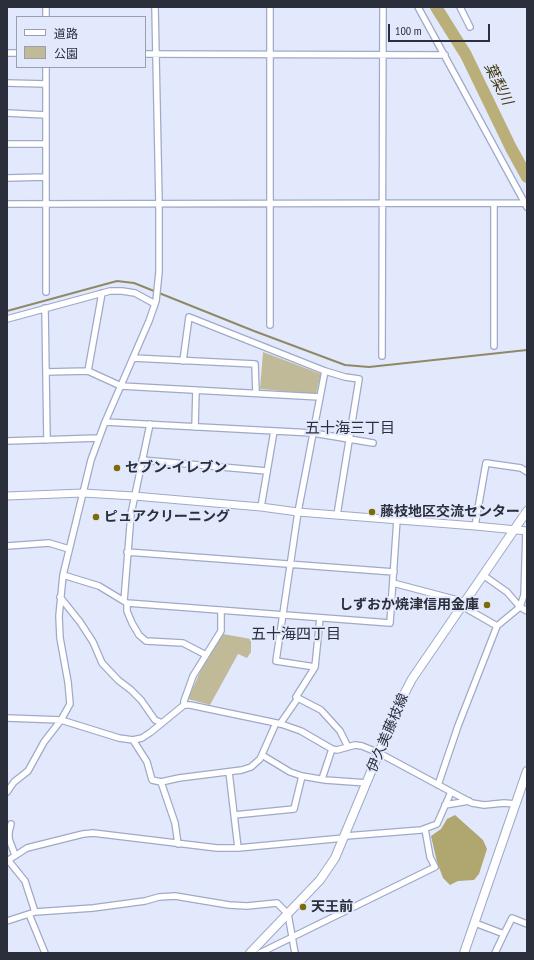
<!DOCTYPE html>
<meta charset="utf-8">
<style>
body{margin:0}
#map{position:relative;width:534px;height:960px;overflow:hidden;background:#e3e9fd;font-family:"PT Sans Narrow","Noto Sans JP",sans-serif}
canvas{display:block}
.frame{position:absolute;inset:0;border:8px solid #2b2f3b;pointer-events:none}
.legend{position:absolute;left:16px;top:16px;width:130px;height:52px;box-sizing:border-box;background:#e3e9fd;border:1px solid #999faf;margin:0;padding:5px 7px;list-style:none;font-size:12px;color:#2b2f3b}
.legend li{display:flex;align-items:center;gap:8px;height:20px}
.legend b{width:20px;border:1px solid #999faf}
.scale{position:absolute;left:388px;top:24px;width:102px;height:18px;box-sizing:border-box;border:2px solid #2b2f3b;border-top:0;padding-left:5px;font-size:12px;line-height:14px;white-space:nowrap;color:#2b2f3b;-webkit-text-stroke:3px #e3e9fd;paint-order:stroke}
</style>
<div id="map">
<canvas width="534" height="960"></canvas>
<div class="frame"></div>
<ul class="legend">
<li><b style="height:5px;background:#fff"></b>道路</li>
<li><b style="height:11px;background:#c0ba99"></b>公園</li>
</ul>
<div class="scale">100 m</div>
</div>
<script>
const g = document.querySelector('canvas').getContext('2d');
g.lineJoin = 'round';
function paint(path, color) { g.fillStyle = color; g.fill(path, 'evenodd'); }
const poly = rows => new Path2D(rows.map(r => 'M' + r).join(''));
function stroke(path, color, width, dash) { g.strokeStyle = color; g.lineWidth = width; g.lineCap = dash ? 'butt' : 'round'; g.setLineDash(dash || []); g.stroke(path); }
function drawText(font, color, halo, rows, align = 'center') {
  g.font = font + ' "PT Sans Narrow","Noto Sans JP",sans-serif'; g.lineWidth = 4; g.setLineDash([]); g.textBaseline = 'middle'; g.strokeStyle = halo; g.fillStyle = color; for (const [text, x, y, turn = 0] of rows) {
    g.save(); g.translate(x, y); g.rotate((+turn || 0) * Math.PI / 180); g.textAlign = isNaN(turn) ? turn : align; if (halo) g.strokeText(text, 0, 0); g.fillText(text, 0, 0); g.restore();
  }
}
paint(poly([
 [263,352,321,374,316,394,260,389],
 [223,634,251,639,251,652,247,658,238,654,210,705,188,699,201,670]
]), '#c0ba99');
paint(poly([
 [455,815,483,840,487,849,479,874,474,880,458,881,450,885,443,878,437,862,431,836,441,829,447,819]
]), '#b0a670');
stroke(poly([
 [7,311,117,281,134,283,254,331,345,365,369,367,527,350]
]), '#8f8966', 2);
stroke(poly([
 [436,7,466,55,511,148,527,177]
]), '#baaf79', 12);
const minor = poly([
 [418,7,527,207],
 [460,7,470,27],
 [46,17,46,7],
 [7,53,17,53],
 [145,54,445,55],
 [46,67,46,292],
 [7,83,46,84],
 [7,113,46,115],
 [7,144,46,144],
 [7,178,46,177],
 [7,204,525,203],
 [45,308,47,440],
 [7,319,110,291,122,291,135,293,155,304],
 [270,325,270,7],
 [494,346,494,204],
 [382,356,383,7],
 [133,358,255,364,256,393],
 [183,361,189,317,325,371,345,377,359,379,337,515],
 [88,371,102,293],
 [46,372,88,371,121,386,320,397],
 [105,422,313,433,373,443],
 [195,427,196,390],
 [7,441,99,438],
 [142,460,267,471],
 [261,507,274,431],
 [475,526,486,463,521,468,527,472],
 [7,546,49,543,69,549],
 [127,552,394,572],
 [63,575,99,586,127,603,390,623,397,519],
 [483,575,507,592,520,607,527,611],
 [393,583,465,602],
 [60,597,80,622,93,642,102,663,118,680,131,690,141,700,155,720,162,723],
 [124,601,131,514,150,424],
 [127,603,127,611,132,623,139,635,146,641,183,643,206,655],
 [462,606,497,626,520,607,524,595,526,531],
 [320,618,315,667,296,697,321,710,340,731,348,747],
 [315,667,276,661,298,512,325,371],
 [184,705,184,701,193,676,221,631,221,610],
 [7,718,61,720,119,738,133,740,142,738,151,732,184,705,190,705,281,724,301,731,332,749,337,750,355,745,362,746,379,753,472,803,484,805,504,803,516,804],
 [280,724,298,698],
 [133,740,147,762,152,780,161,782,179,778,242,770,251,767,260,759,276,723],
 [262,755,290,772,302,776,325,780,367,783],
 [229,772,238,848],
 [322,779,332,749],
 [161,782,175,823,178,844],
 [438,785,458,726,497,626],
 [7,792,14,782,28,771,44,742,61,720,70,704,68,682,60,638,59,616,63,575,91,460,105,422,149,321,156,301,159,272,159,203,155,7],
 [445,805,469,801],
 [234,815,294,809,302,776],
 [11,824,9,832,9,839,15,855],
 [346,836,421,830,437,824,451,792],
 [8,860,25,881,35,912],
 [7,861,27,848,83,834,93,833,217,848,238,848,344,838],
 [29,914,45,953],
 [7,921,35,912,93,908,145,901,159,897,175,896,229,905,247,906,277,903,288,914,295,953],
 [475,923,504,934,512,918,527,924],
 [260,953,435,867,430,857,425,829],
 [495,953,504,934]
]);
const tertiary = poly([
 [7,496,83,493,134,496,261,507,298,512,475,526,527,531]
]);
const secondary = poly([
 [250,953,320,880,335,858,401,700,412,679,527,511],
 [464,953,527,771]
]);
stroke(minor, '#9fa9c8', 8);
stroke(tertiary, '#9fa9c8', 9);
stroke(secondary, '#9fa9c8', 10);
stroke(minor, '#fff', 5.5);
stroke(tertiary, '#fff', 7);
stroke(secondary, '#fff', 8);
for (const [x, y, r, color] of [
 [117,468,4,"#7d6c06"],
 [372,512,4,"#7d6c06"],
 [96,517,4,"#7d6c06"],
 [487,605,4,"#7d6c06"],
 [303,907,4,"#7d6c06"]
]) { const dot = new Path2D(); dot.arc(x, y, r, 0, 2 * Math.PI); g.fillStyle = color; g.fill(dot); stroke(dot, '#e3e9fd', 1.5); }
drawText('bold 14px', '#2b2f3b', '#e3e9fd', [
 ["セブン-イレブン",125,468],
 ["藤枝地区交流センター",380,512],
 ["ピュアクリーニング",104,517],
 ["しずおか焼津信用金庫",479,605,"right"],
 ["天王前",311,907]
], 'left');
drawText('14px', '#2b2f3b', '#e3e9fd', [
 ["伊久美藤枝線",388,733,-67]
]);
drawText('italic 15px', '#42390d', '#e3e9fd', [
 ["葉梨川",498,84,64]
]);
drawText('15px', '#2b2f3b', '#e3e9fd', [
 ["五十海三丁目",350,429],
 ["五十海四丁目",296,635]
]);
</script>
